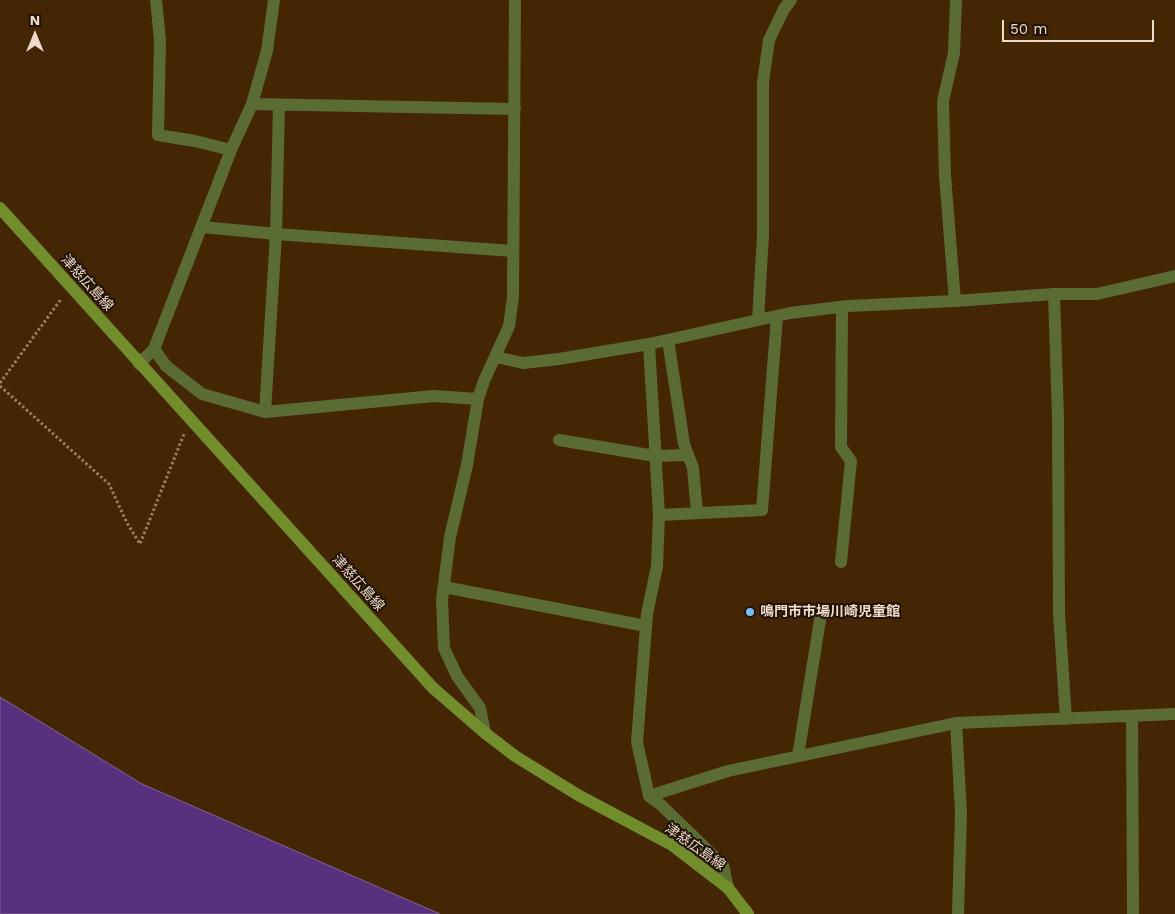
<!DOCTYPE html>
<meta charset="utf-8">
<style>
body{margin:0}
#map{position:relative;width:1175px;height:914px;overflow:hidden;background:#442605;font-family:"Work Sans",sans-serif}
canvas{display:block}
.north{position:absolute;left:10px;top:10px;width:50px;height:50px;-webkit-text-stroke:4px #201306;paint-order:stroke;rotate:0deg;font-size:14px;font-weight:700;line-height:20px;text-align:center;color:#eedac9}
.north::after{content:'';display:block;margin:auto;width:18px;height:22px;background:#eedac9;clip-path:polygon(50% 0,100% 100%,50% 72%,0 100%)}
.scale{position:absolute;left:1002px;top:20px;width:152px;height:22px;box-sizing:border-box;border:2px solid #eedac9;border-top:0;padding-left:6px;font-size:15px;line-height:18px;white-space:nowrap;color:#eedac9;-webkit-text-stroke:4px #201306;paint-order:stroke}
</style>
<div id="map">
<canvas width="1175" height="914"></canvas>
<div class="north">N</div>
<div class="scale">50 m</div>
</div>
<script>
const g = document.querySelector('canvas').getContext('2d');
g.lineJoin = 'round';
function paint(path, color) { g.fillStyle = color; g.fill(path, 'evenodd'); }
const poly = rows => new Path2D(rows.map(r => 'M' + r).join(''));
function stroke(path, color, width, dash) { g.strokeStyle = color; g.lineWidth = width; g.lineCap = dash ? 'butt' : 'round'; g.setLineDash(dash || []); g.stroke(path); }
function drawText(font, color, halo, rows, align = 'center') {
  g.font = font + ' "Work Sans","Noto Sans JP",sans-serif'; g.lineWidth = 4; g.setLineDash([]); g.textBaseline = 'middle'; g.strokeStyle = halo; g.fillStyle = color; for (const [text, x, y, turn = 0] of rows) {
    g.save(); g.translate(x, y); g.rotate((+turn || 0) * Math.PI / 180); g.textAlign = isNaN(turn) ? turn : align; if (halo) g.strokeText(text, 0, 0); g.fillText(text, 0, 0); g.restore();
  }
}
const water = poly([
 [0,697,142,784,440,914,0,914,0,697]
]);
paint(water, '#57317e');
stroke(water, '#846494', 1);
stroke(poly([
 [0,383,61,299],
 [0,386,109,484,127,523,140,544,184,434]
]), '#987f65', 3, [2.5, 2.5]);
stroke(poly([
 [156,0,160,40,158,135,195,141,231,150],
 [252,104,515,109],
 [202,227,276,234,513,251],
 [1054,294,1058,418,1059,613,1066,719],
 [955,301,945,176,943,101,954,53,956,0],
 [758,320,763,235,763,82,769,40,784,9,791,0],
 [668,340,684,444,693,468,697,513],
 [649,344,659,515,657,566,647,614,637,742,649,796,661,805,723,865,728,888],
 [154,349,166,366,202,394,265,412,434,396,478,399],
 [496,357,523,363,559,359,649,344,790,313,848,306,955,301,1054,294,1097,294,1175,276],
 [139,364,154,349,231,150,252,104,267,51,274,0],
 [265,412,276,234,279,105],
 [559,440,655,456,688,455],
 [659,515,762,510,777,316],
 [841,562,851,461,841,447,842,307],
 [444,587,646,626],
 [1132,717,1133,914],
 [956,723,961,813,958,914],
 [485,733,480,708,457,676,444,648,442,600,450,537,467,465,478,399,484,381,509,326,513,297,515,0],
 [798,756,821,614],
 [649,796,728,771,956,723,1175,714]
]), '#5a6c33', 12);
stroke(poly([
 [0,208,433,688,485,733,515,756,578,795,672,845,728,888,748,914]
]), '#728d2c', 12);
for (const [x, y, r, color] of [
 [750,612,5,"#78bff8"]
]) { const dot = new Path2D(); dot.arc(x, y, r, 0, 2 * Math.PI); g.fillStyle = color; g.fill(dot); stroke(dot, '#201306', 2); }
drawText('14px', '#eedac9', '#201306', [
 ["津慈広島線",87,283,48],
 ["津慈広島線",358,583,48],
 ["津慈広島線",695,847,35]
]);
drawText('bold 14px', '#eedac9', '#201306', [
 ["鳴門市市場川崎児童館",760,612]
], 'left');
</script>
